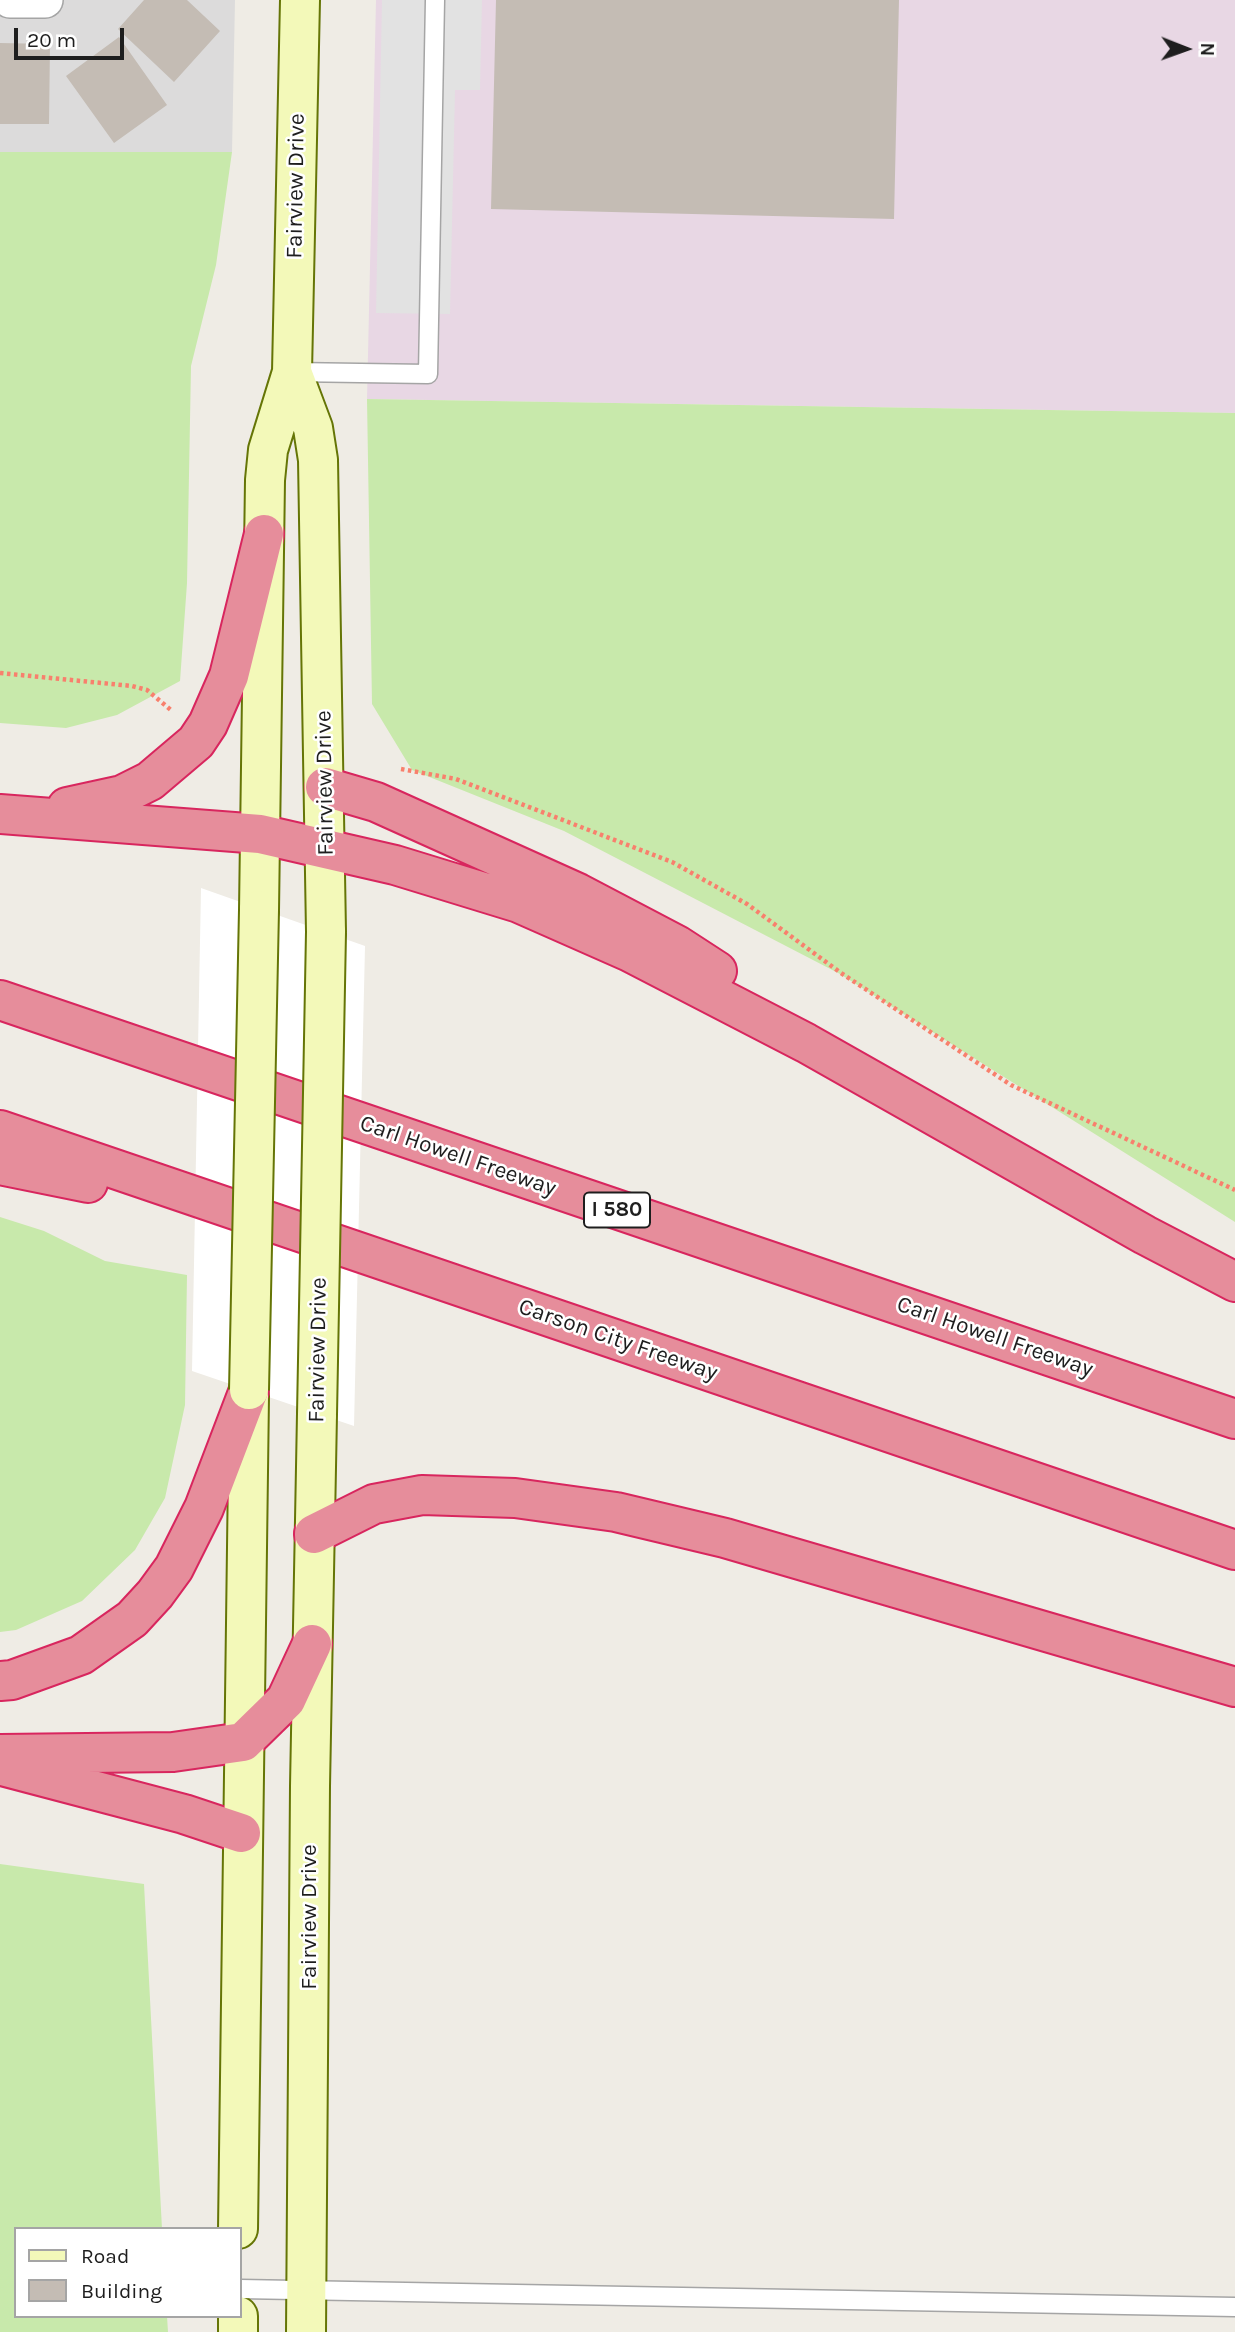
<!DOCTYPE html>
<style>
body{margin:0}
#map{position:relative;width:1235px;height:2332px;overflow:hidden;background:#efece5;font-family:Karla,sans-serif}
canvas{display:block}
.legend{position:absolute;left:14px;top:2227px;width:228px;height:91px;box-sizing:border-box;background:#fff;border:2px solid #a5a5a5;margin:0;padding:9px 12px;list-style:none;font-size:21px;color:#1e1e1e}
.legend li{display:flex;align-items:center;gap:14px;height:35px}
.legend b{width:35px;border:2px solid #a5a5a5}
.north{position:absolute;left:1151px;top:14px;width:70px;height:70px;-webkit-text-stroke:5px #fff;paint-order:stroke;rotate:91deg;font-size:19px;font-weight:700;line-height:28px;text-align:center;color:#1e1e1e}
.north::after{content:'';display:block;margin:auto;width:24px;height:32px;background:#1e1e1e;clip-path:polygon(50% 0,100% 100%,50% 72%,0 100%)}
.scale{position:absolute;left:14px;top:28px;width:110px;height:32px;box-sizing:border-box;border:4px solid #1e1e1e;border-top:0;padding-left:9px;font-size:21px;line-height:24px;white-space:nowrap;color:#1e1e1e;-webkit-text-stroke:5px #fff;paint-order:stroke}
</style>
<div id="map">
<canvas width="1235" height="2332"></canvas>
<ul class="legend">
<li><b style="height:9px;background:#f3f9b9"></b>Road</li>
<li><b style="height:19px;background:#c4bcb4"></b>Building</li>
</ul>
<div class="north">N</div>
<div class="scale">20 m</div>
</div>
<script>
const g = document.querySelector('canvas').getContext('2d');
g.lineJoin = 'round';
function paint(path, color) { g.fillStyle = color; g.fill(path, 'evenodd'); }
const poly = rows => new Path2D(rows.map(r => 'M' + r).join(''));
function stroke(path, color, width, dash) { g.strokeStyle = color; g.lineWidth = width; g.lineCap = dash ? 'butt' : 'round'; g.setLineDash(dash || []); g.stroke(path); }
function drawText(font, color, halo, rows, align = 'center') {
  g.font = font + ' Karla,sans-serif'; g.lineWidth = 5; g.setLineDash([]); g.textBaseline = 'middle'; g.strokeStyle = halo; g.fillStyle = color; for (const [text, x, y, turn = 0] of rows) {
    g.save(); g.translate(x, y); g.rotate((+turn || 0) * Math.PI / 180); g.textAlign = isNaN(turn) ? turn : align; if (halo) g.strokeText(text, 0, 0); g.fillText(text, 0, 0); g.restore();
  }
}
paint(poly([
 [0,0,235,0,232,152,0,152]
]), '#dcdbdb');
paint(poly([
 [376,0,1235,0,1235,413,367,399]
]), '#e8d7e4');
paint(poly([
 [0,152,232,152,216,265,191,366,187,583,180,681,117,715,66,728,0,723],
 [367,399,1235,413,1235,1222,840,974,564,831,412,770,372,704],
 [0,1217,44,1231,105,1261,187,1275,185,1405,165,1498,135,1550,82,1601,16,1630,0,1632],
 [0,1864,144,1884,162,2229,16,2229,16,2316,167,2316,168,2332,0,2332]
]), '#c8e9ab');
paint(poly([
 [382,0,482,0,480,90,455,90,450,314,376,313]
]), '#e2e2e2');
paint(poly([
 [201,888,365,946,354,1426,192,1371]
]), '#fff');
paint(poly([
 [144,0,187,0,220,31,174,82,118,29],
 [496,0,899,0,894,219,491,209],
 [119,37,167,105,114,143,66,76],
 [0,43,50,44,49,124,0,124]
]), '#c4bcb4');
const service = poly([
 [292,372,428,374,435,0],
 [240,2289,1235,2307]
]);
const minor = poly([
 [10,0,45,0]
]);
const secondary = poly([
 [292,372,313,428,318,460,326,932],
 [259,910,265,480,268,450,292,372,300,0],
 [238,2229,249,1396],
 [238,2316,238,2332],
 [306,2332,310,1786,317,1414]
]);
const motorway = poly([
 [325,787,376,802,578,893,677,945,717,971],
 [67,807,122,795,150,781,196,742,208,724,229,676,264,534],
 [0,814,260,834,395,865,519,903,630,952,806,1043,1145,1235,1235,1282],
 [0,1000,1235,1419],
 [0,1130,1235,1550],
 [0,1165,88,1183],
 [314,1534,374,1504,422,1495,515,1498,616,1512,725,1538,1235,1687],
 [0,1681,12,1680,81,1655,132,1619,155,1594,174,1568,204,1508,249,1390],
 [0,1754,173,1752,243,1742,286,1700,312,1644],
 [2,1766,184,1814,241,1833]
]);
stroke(service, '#a5a5a5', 21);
stroke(minor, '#a5a5a5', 38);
stroke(secondary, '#657506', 42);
stroke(motorway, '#d8265e', 42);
stroke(poly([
 [0,673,132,686,147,690,171,710],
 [401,769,456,779,672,862,747,904,841,973,1011,1085,1235,1190]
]), '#f8806d', 4.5, [3.5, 3.5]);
stroke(service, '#fff', 18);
stroke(minor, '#fff', 35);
stroke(secondary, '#f3f9b9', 38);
stroke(motorway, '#e68d9b', 38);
const secondaryBridge = poly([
 [249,1390,259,910],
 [317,1414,326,932]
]);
stroke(secondaryBridge, '#657506', 42, []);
stroke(secondaryBridge, '#f3f9b9', 38);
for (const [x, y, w] of [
 [617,1210,66]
]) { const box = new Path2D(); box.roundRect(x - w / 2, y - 17.5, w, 35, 5); g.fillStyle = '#fff'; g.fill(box); stroke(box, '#1e1e1e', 2); }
drawText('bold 21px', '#1e1e1e', null, [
 ["I 580",617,1210]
]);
drawText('23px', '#1e1e1e', '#fff', [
 ["Fairview Drive",296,186,-89],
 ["Fairview Drive",325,783,-91],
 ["Carl Howell Freeway",458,1156,19],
 ["Carl Howell Freeway",995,1337,19],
 ["Carson City Freeway",618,1340,19],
 ["Fairview Drive",318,1350,-89],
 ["Fairview Drive",309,1917,-90]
]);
</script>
